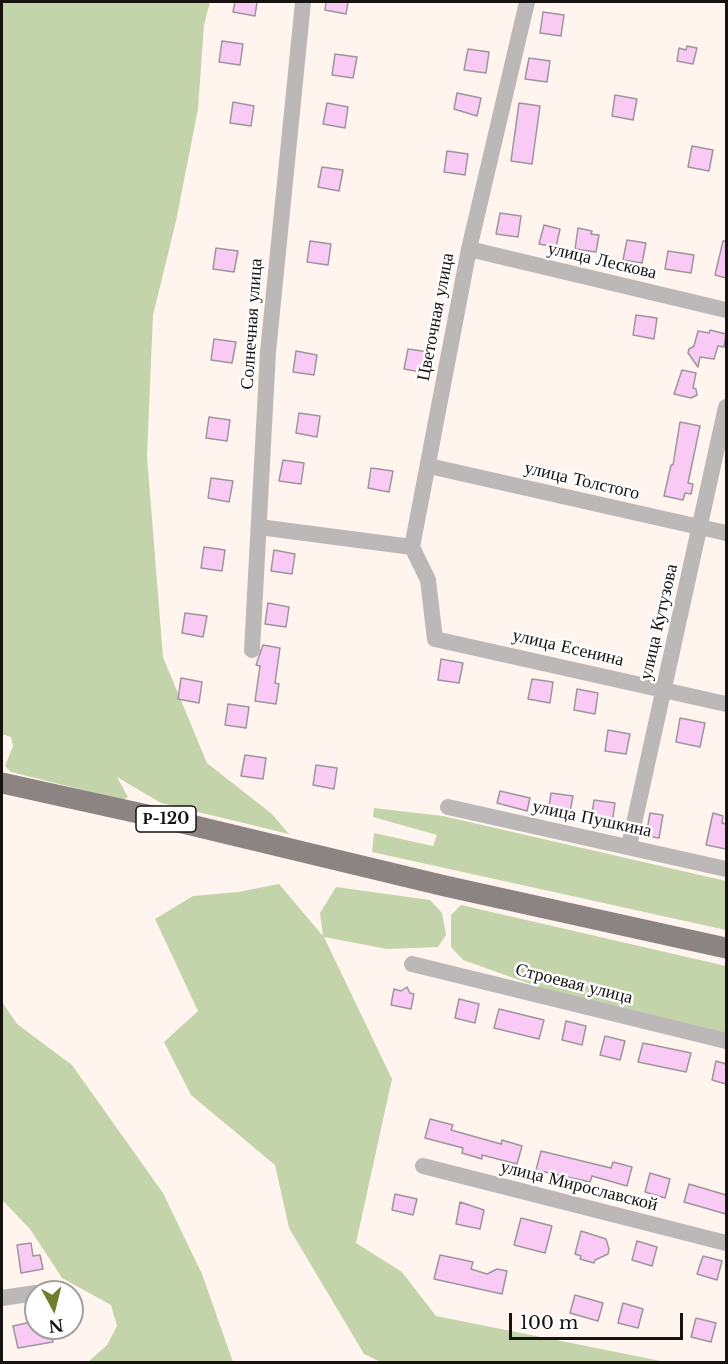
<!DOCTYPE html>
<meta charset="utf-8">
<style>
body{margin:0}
#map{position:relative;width:728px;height:1364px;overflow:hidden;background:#fff5ee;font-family:"Libre Baskerville",serif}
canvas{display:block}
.frame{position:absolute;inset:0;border:3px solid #151210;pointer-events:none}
.north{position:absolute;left:24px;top:1280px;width:60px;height:60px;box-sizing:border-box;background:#fff;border:2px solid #a1a09f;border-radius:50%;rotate:173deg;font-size:16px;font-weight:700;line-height:24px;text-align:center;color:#151210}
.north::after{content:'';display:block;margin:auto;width:21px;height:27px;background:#6d7d2c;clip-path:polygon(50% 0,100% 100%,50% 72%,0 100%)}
.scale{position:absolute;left:509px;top:1313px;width:174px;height:27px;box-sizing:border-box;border:3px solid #151210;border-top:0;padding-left:8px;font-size:18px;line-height:21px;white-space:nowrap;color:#151210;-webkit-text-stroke:4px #fff;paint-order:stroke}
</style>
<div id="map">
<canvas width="728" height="1364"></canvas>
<div class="frame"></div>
<div class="north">N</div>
<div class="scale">100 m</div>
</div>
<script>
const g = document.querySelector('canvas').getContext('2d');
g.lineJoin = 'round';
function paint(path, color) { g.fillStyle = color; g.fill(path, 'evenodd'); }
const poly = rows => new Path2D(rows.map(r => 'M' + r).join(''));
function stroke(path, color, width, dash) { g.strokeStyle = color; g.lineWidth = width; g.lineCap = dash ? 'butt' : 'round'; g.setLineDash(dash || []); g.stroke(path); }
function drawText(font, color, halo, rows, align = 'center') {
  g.font = font + ' "Libre Baskerville",serif'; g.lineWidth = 5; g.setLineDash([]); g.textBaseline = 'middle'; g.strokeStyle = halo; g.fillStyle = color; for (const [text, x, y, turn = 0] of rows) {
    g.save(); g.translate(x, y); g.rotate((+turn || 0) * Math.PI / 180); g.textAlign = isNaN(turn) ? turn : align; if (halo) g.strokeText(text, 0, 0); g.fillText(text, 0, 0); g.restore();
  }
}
paint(poly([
 [2,2,210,2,204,25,198,109,176,221,153,315,147,456,163,657,207,763,272,814,289,834,161,803,117,777,128,797,123,800,11,772,5,766,13,746,11,737,2,734],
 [374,808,443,816,726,881,726,930,372,852,374,833,433,846,437,835,373,817],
 [279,884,323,936,320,913,336,887,430,900,442,913,446,935,438,947,387,949,324,937,392,1079,356,1243,402,1272,436,1316,666,1362,381,1362,364,1354,289,1228,275,1165,191,1095,164,1042,198,1011,155,919,193,896,238,892],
 [461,905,726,966,726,1038,578,1001,463,960,451,947,451,915],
 [2,1002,17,1024,72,1065,163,1193,202,1274,233,1362,88,1362,107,1345,117,1326,111,1305,62,1278,30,1229,2,1200]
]), '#c3d4aa');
const building = poly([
 [235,2,257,2,255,16,233,12,235,2],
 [326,2,348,2,346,14,325,10,326,2],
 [543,12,564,15,561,36,540,33,543,12],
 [222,41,243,44,240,65,219,62,222,41],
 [687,46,697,48,693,64,677,61,679,48,686,50,687,46],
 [468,49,489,52,486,73,464,70,468,49],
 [335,54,357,57,353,78,332,75,335,54],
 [529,58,550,61,547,82,525,79,529,58],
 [457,93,481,98,477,116,454,109,457,93],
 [615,95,637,99,633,120,612,116,615,95],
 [233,102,254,106,251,126,230,123,233,102],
 [327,103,348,107,345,128,323,124,327,103],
 [519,103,540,106,532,164,511,161,519,103],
 [692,146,713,150,709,171,688,167,692,146],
 [447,151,468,154,465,175,444,172,447,151],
 [322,167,343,170,339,191,318,187,322,167],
 [500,213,521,216,518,237,496,234,500,213],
 [544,225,560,229,556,247,539,244,544,225],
 [578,228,592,231,591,234,599,235,596,252,575,249,578,228],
 [627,240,646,243,642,263,623,260,627,240],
 [310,241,331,244,328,265,307,262,310,241],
 [723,241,726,241,726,278,715,275,723,241],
 [216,248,238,251,234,272,213,269,216,248],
 [668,251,694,255,691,273,665,269,668,251],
 [636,315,657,318,654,339,633,335,636,315],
 [710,330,726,334,724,347,718,346,714,359,700,357,698,367,688,353,689,349,694,346,698,331,709,333,710,330],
 [214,339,236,342,232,363,211,360,214,339],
 [408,349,429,352,426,373,404,369,408,349],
 [296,351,317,355,314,375,293,372,296,351],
 [682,370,696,373,693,388,696,389,697,395,691,398,674,394,682,370],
 [299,413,320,416,317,437,296,433,299,413],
 [209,417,230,420,227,441,206,438,209,417],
 [680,422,700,426,688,483,693,484,691,494,685,493,683,500,664,496,671,465,673,465,680,422],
 [283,460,304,463,301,484,279,481,283,460],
 [371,468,393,471,389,492,368,488,371,468],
 [211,478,233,481,229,502,208,498,211,478],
 [204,547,225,550,222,571,201,568,204,547],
 [274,550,295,554,292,574,271,571,274,550],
 [268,603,289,607,286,627,265,624,268,603],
 [185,613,207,616,203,637,182,633,185,613],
 [263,645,280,648,275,683,279,684,276,704,255,701,260,666,256,665,263,645],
 [441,659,463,663,459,683,438,680,441,659],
 [181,678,202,682,199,703,178,699,181,678],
 [532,679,553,682,550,703,528,699,532,679],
 [577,689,598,693,595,714,574,710,577,689],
 [228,704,249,707,246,728,225,725,228,704],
 [680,718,705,723,700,747,676,742,680,718],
 [608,730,630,734,626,754,605,751,608,730],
 [245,755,266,758,263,779,241,776,245,755],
 [316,765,337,768,334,789,313,785,316,765],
 [500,791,530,798,527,811,497,803,500,791],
 [551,793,573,796,569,817,548,814,551,793],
 [594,800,615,803,612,824,591,820,594,800],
 [650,813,663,815,659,838,646,836,650,813],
 [713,813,723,816,722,823,726,824,726,849,706,845,713,813],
 [407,987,410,993,414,994,411,1009,391,1005,394,989,401,991,407,987],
 [459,999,479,1004,475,1023,455,1018,459,999],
 [499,1009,544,1020,539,1039,494,1028,499,1009],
 [566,1021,586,1026,582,1045,562,1040,566,1021],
 [605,1036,625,1041,620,1060,600,1055,605,1036],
 [643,1043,691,1053,686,1072,638,1062,643,1043],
 [716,1061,726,1064,726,1084,712,1080,716,1061],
 [430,1119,453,1125,451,1130,501,1144,502,1140,522,1146,517,1164,482,1155,482,1159,462,1153,463,1148,425,1138,430,1119],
 [541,1151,611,1168,613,1162,632,1167,627,1186,592,1176,590,1182,536,1170,541,1151],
 [650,1173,670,1179,665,1198,645,1192,650,1173],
 [689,1184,726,1195,726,1214,684,1202,689,1184],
 [395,1194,417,1199,413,1215,392,1210,395,1194],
 [460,1202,484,1210,480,1229,456,1224,460,1202],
 [521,1218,552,1226,545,1253,514,1245,521,1218],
 [581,1231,606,1239,609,1249,608,1254,595,1260,594,1263,580,1259,581,1256,575,1254,581,1231],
 [637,1241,657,1247,652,1266,632,1260,637,1241],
 [31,1243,33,1256,40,1255,43,1269,21,1273,17,1245,31,1243],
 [440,1255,473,1262,471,1269,487,1274,497,1269,507,1271,502,1294,434,1279,440,1255],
 [703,1256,722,1261,717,1280,697,1274,703,1256],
 [575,1295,603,1303,598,1321,570,1313,575,1295],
 [623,1303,643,1309,638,1328,618,1323,623,1303],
 [696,1318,716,1323,711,1342,691,1337,696,1318],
 [36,1321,36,1328,50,1328,53,1342,18,1348,13,1326,36,1321]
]);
paint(building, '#f9cbf4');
stroke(building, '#9d959c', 1.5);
stroke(poly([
 [527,2,469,249,412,547,428,580,435,639,726,704],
 [469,249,726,310],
 [429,466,726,533],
 [259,527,412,547],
 [252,650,268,352,303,2],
 [448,807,726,869],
 [629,846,726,407],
 [412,964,726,1041],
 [423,1166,726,1243],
 [42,1292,61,1289],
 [2,1298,36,1293]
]), '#bdb8b8', 16);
stroke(poly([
 [2,783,170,820,445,886,726,948]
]), '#8c8383', 21);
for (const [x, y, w] of [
 [166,819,60]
]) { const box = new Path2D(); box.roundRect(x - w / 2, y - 13, w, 26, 4.5); g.fillStyle = '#fff'; g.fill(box); stroke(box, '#151210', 1.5); }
drawText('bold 16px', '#151210', null, [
 ["Р-120",166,819]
]);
drawText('18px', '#151210', '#fff', [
 ["улица Лескова",602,261,13],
 ["Цветочная улица",436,317,-79],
 ["Солнечная улица",252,324,-86],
 ["улица Толстого",582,481,13],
 ["улица Кутузова",659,622,-77],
 ["улица Есенина",568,648,13],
 ["улица Пушкина",592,819,12],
 ["Строевая улица",574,984,14],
 ["улица Мирославской",579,1186,14]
]);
</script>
